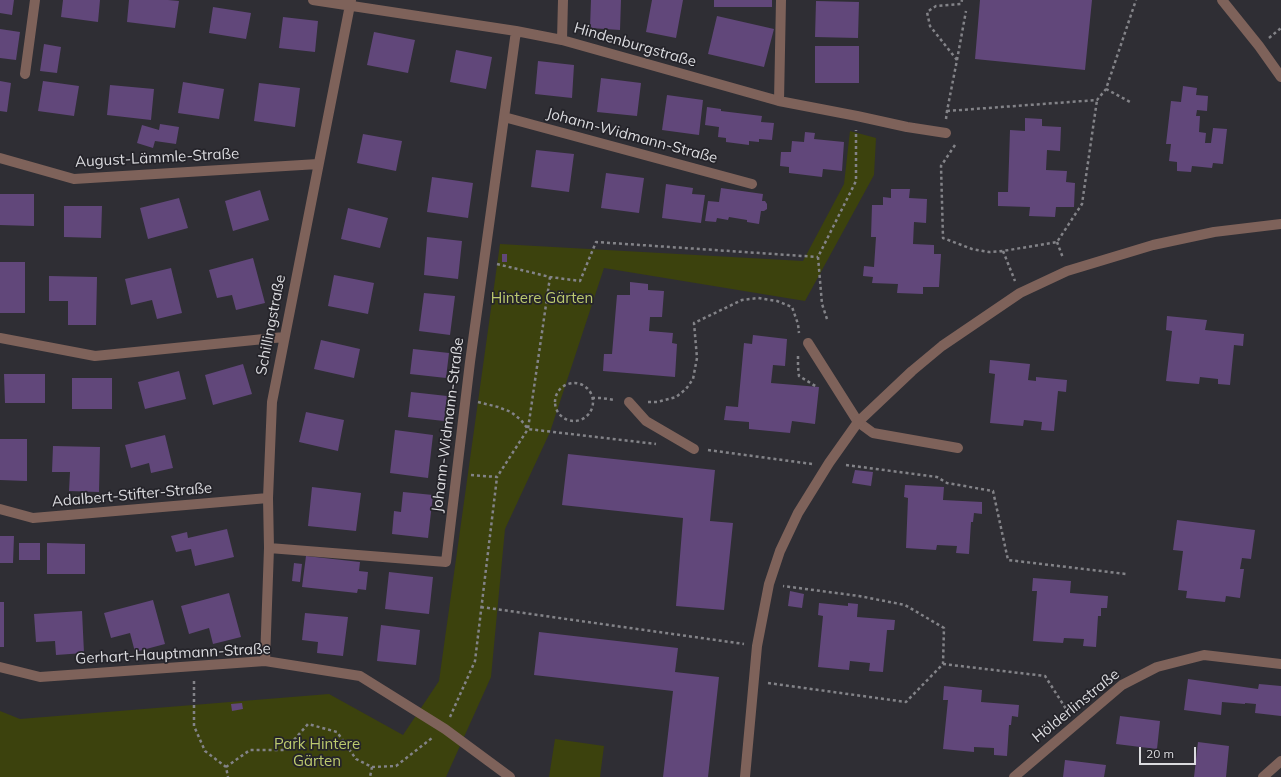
<!DOCTYPE html>
<meta charset="utf-8">
<style>
body{margin:0}
#map{position:relative;width:1281px;height:777px;overflow:hidden;background:#2f2e34;font-family:Mulish,sans-serif}
canvas{display:block}
.scale{position:absolute;left:1139px;top:747px;width:57px;height:18px;box-sizing:border-box;border:2px solid #dbdbdf;border-top:0;padding-left:5px;font-size:12px;line-height:14px;white-space:nowrap;color:#dbdbdf;-webkit-text-stroke:3px #25242a;paint-order:stroke}
</style>
<div id="map">
<canvas width="1281" height="777"></canvas>
<div class="scale">20 m</div>
</div>
<script>
const g = document.querySelector('canvas').getContext('2d');
g.lineJoin = 'round';
function paint(path, color) { g.fillStyle = color; g.fill(path, 'evenodd'); }
const poly = rows => new Path2D(rows.map(r => 'M' + r).join(''));
function stroke(path, color, width, dash) { g.strokeStyle = color; g.lineWidth = width; g.lineCap = dash ? 'butt' : 'round'; g.setLineDash(dash || []); g.stroke(path); }
function drawText(font, color, halo, rows, align = 'center') {
  g.font = font + ' Mulish,sans-serif'; g.lineWidth = 3.5; g.setLineDash([]); g.textBaseline = 'middle'; g.strokeStyle = halo; g.fillStyle = color; for (const [text, x, y, turn = 0] of rows) {
    g.save(); g.translate(x, y); g.rotate((+turn || 0) * Math.PI / 180); g.textAlign = isNaN(turn) ? turn : align; if (halo) g.strokeText(text, 0, 0); g.fillText(text, 0, 0); g.restore();
  }
}
paint(poly([
 [850,131,876,138,874,175,805,301,604,268,550,432,505,529,491,677,446,777,0,777,0,711,20,719,329,694,403,735,439,681,500,244,803,261,844,184],
 [555,739,604,746,600,777,549,777]
]), '#3c420d');
paint(poly([
 [0,0,14,0,12,15,0,13],
 [63,0,100,0,98,22,61,17],
 [129,0,168,0,179,1,175,28,127,22],
 [591,0,621,0,620,30,590,28],
 [652,0,683,0,676,38,646,32],
 [714,0,772,0,772,7,714,7],
 [980,0,1092,0,1085,70,975,59],
 [816,1,859,2,858,38,815,37],
 [213,7,251,13,246,39,209,33],
 [717,16,774,29,764,67,708,54],
 [283,17,318,21,315,52,279,48],
 [0,29,20,32,16,60,0,58],
 [374,32,415,40,408,73,367,65],
 [44,44,61,47,57,73,40,71],
 [815,46,859,46,859,83,815,83],
 [456,50,492,57,486,89,450,82],
 [538,61,574,65,572,98,535,94],
 [601,78,641,83,637,116,597,112],
 [0,81,11,83,7,112,0,111],
 [43,81,79,86,74,116,38,111],
 [183,82,224,89,219,119,178,113],
 [259,83,300,88,295,127,254,121],
 [110,85,154,89,151,120,107,115],
 [1183,86,1197,88,1196,95,1208,96,1207,111,1197,110,1196,116,1200,116,1199,132,1206,133,1205,143,1211,143,1213,128,1227,129,1223,164,1213,163,1212,168,1192,166,1191,172,1177,171,1177,162,1169,161,1171,144,1166,144,1171,101,1181,102],
 [667,95,703,100,699,135,662,130],
 [707,107,721,109,721,111,762,116,761,122,774,123,772,140,759,139,759,142,749,141,749,145,726,142,726,138,718,137,719,127,705,125],
 [1025,118,1042,119,1042,126,1061,127,1060,151,1047,150,1046,170,1067,171,1066,182,1075,183,1074,207,1056,207,1055,217,1029,216,1030,207,998,206,998,192,1008,192,1010,130,1025,131],
 [160,124,179,127,176,144,155,141,153,148,137,143,142,125,159,130],
 [805,132,815,133,814,139,844,142,842,171,823,169,822,177,789,173,789,167,780,166,781,152,791,152,792,141,804,142],
 [363,134,402,141,396,171,357,163],
 [536,150,574,154,569,192,531,187],
 [606,173,644,178,639,213,601,208],
 [432,177,473,183,468,218,427,212],
 [666,184,693,188,692,194,705,195,701,223,662,218],
 [721,188,763,194,762,201,765,201,767,204,767,209,764,211,761,211,759,224,747,222,747,220,729,217,728,220,717,218,716,222,705,221,708,201,719,202],
 [891,189,910,189,909,198,927,199,926,223,914,222,913,244,934,245,934,254,941,254,939,287,923,287,923,294,897,293,898,284,872,283,873,277,863,276,864,266,874,267,876,237,871,237,872,205,883,205,883,197,891,198],
 [260,190,269,220,233,231,225,201],
 [0,194,34,194,34,226,0,225],
 [179,198,188,228,148,239,140,208],
 [64,206,102,206,101,238,64,237],
 [348,208,388,218,380,248,341,239],
 [427,237,462,241,458,279,424,275],
 [502,254,507,254,507,262,502,262],
 [253,258,265,303,236,310,232,295,217,298,209,270],
 [0,262,25,262,25,313,0,313],
 [171,268,182,313,157,319,152,300,131,305,125,279],
 [334,275,374,283,368,314,328,306],
 [49,276,97,277,96,325,68,325,68,301,49,301],
 [630,282,648,284,648,290,664,291,662,317,650,317,649,331,673,333,672,343,677,344,675,377,603,371,604,354,612,354,617,295,630,295],
 [424,293,455,296,450,335,419,331],
 [1167,316,1207,320,1205,330,1244,334,1243,346,1234,345,1230,385,1218,384,1218,379,1200,377,1199,384,1166,381,1172,331,1166,330],
 [753,335,787,339,785,366,773,365,771,383,819,387,815,424,792,421,790,433,749,429,749,422,724,420,726,406,738,407,744,343,752,344],
 [321,340,360,349,354,378,314,369],
 [413,349,449,353,446,378,410,374],
 [990,360,1030,364,1028,380,1036,381,1036,377,1067,380,1066,392,1058,391,1054,431,1041,430,1042,422,1024,420,1023,426,990,423,995,374,989,373],
 [243,364,252,394,213,405,205,375],
 [179,371,186,399,145,409,138,382],
 [4,374,45,374,45,403,5,403],
 [72,378,112,378,112,409,72,409],
 [411,392,447,396,444,421,408,417],
 [306,412,344,420,338,451,299,442],
 [395,430,433,435,428,478,390,473],
 [165,435,173,468,151,473,149,463,131,468,125,445],
 [0,439,27,439,27,481,0,480],
 [53,446,100,447,99,492,69,491,70,472,52,472],
 [568,454,715,470,710,521,733,523,724,610,676,606,683,518,562,505],
 [855,470,873,472,871,486,852,483],
 [905,485,944,487,943,500,982,502,982,514,974,513,973,522,971,522,969,554,956,553,957,546,937,545,936,550,906,548,908,498,904,497],
 [312,487,361,493,356,531,308,526],
 [403,492,433,495,428,538,392,534,394,511,401,512],
 [1177,520,1255,530,1251,559,1242,558,1240,569,1244,569,1240,598,1226,596,1225,602,1186,598,1187,591,1178,590,1183,551,1173,550],
 [227,529,234,557,195,566,191,549,176,552,171,536,187,532,188,538],
 [0,536,14,536,13,563,0,563],
 [19,543,40,543,40,560,19,560],
 [47,543,85,544,85,574,47,574],
 [306,556,360,562,359,571,368,572,366,590,358,589,357,593,302,587],
 [294,563,302,564,300,582,292,581],
 [389,572,433,577,429,614,385,609],
 [1033,578,1071,581,1070,593,1108,596,1107,608,1101,608,1101,616,1098,616,1096,647,1083,646,1084,639,1064,638,1063,643,1033,641,1037,591,1032,591],
 [790,591,804,594,802,608,788,606],
 [229,593,241,637,213,644,209,628,189,634,181,606],
 [153,600,165,644,135,652,130,633,111,638,104,613],
 [0,602,4,602,4,647,0,647],
 [819,603,848,606,848,603,858,604,857,617,895,620,894,630,887,630,883,672,869,671,870,663,850,661,849,670,818,667,823,616,818,615],
 [82,611,84,653,56,655,55,641,36,642,34,614],
 [305,613,348,617,343,656,317,653,318,642,302,640],
 [381,625,420,630,416,665,377,661],
 [539,632,678,648,675,672,719,677,708,777,663,777,673,691,534,675],
 [1188,679,1258,689,1259,684,1281,686,1281,716,1255,713,1256,704,1245,703,1245,704,1222,702,1221,715,1184,710],
 [944,686,982,690,981,702,1019,705,1018,717,1012,716,1011,725,1009,725,1007,756,994,755,994,748,974,747,974,752,943,749,948,700,943,700],
 [242,703,243,709,232,711,231,704],
 [1120,716,1160,721,1157,749,1116,744],
 [1198,742,1229,746,1226,777,1194,777],
 [1065,760,1106,765,1104,777,1063,777]
]), '#61477a');
stroke(poly([
 [1269,38,1281,28],
 [957,60,930,26,927,12,936,6,961,4,962,0],
 [1106,89,1132,103],
 [947,111,1097,100,1106,89,1136,0],
 [946,119,947,111,957,60,966,11],
 [955,145,941,166,943,238,972,249,989,252,1003,251,1057,242,1082,204,1097,100],
 [1057,242,1063,258],
 [1003,251,1015,281],
 [497,264,550,277,580,281,596,242,818,257],
 [827,319,822,304,818,257,856,181,856,130],
 [798,356,798,367,799,376,817,387],
 '555 402a19 19 0 1 1 38 0a19 19 0 1 1-38 0Z',
 [592,398,601,398,615,400],
 [478,402,498,407,511,412,521,420,528,429,656,444],
 [648,402,657,402,676,397,686,389,693,379,697,358,694,323,742,300,758,298,777,301,792,307,798,324,799,333],
 [708,450,812,464],
 [846,465,937,477,947,483,993,491,1008,560,1126,574],
 [471,475,497,477,528,429,550,277],
 [481,607,744,644],
 [943,664,1045,676,1068,712],
 [194,681,194,726,205,751,226,767,228,777],
 [768,683,906,702,943,664,944,628,905,605,859,596,783,586],
 [450,717,475,661,497,477],
 [226,767,250,750,285,750,308,724,337,732,356,759,372,767,370,777],
 [372,767,396,766,432,738]
]), '#838388', 2.5, [3, 3]);
stroke(poly([
 [808,343,858,422,873,433,958,448],
 [629,402,646,421,694,449]
]), '#7e625a', 10);
stroke(poly([
 [313,0,516,31,562,40,779,101,857,116,907,127,946,133],
 [1222,0,1259,46,1281,77],
 [562,40,563,0],
 [25,74,35,0],
 [779,101,781,0],
 [504,117,752,184],
 [0,158,74,179,318,164],
 [0,338,95,356,284,337],
 [0,509,33,518,268,498],
 [269,548,446,562,470,362,516,31],
 [265,661,269,548,268,498,272,402,351,0],
 [0,667,40,677,265,661,360,676,445,729,510,777],
 [745,777,757,646,769,584,780,551,798,513,829,463,858,422,912,371,942,346,1020,293,1067,271,1153,245,1214,232,1281,224],
 [1014,777,1122,685,1157,667,1204,655,1281,664],
 [1263,777,1281,761]
]), '#7e625a', 10);
drawText('15px', '#dbdbdf', '#25242a', [
 ["Hindenburgstraße",635,45,16],
 ["Johann-Widmann-Straße",632,136,15],
 ["August-Lämmle-Straße",157,158,-3],
 ["Schillingstraße",271,325,-79],
 ["Johann-Widmann-Straße",448,425,-83],
 ["Adalbert-Stifter-Straße",132,495,-5],
 ["Gerhart-Hauptmann-Straße",173,654,-3],
 ["Hölderlinstraße",1076,706,-39]
]);
drawText('15px', '#bcca6e', '#25242a', [
 ["Hintere Gärten",542,298],
 ["Park Hintere",317,744],
 ["Gärten",317,761]
]);
</script>
